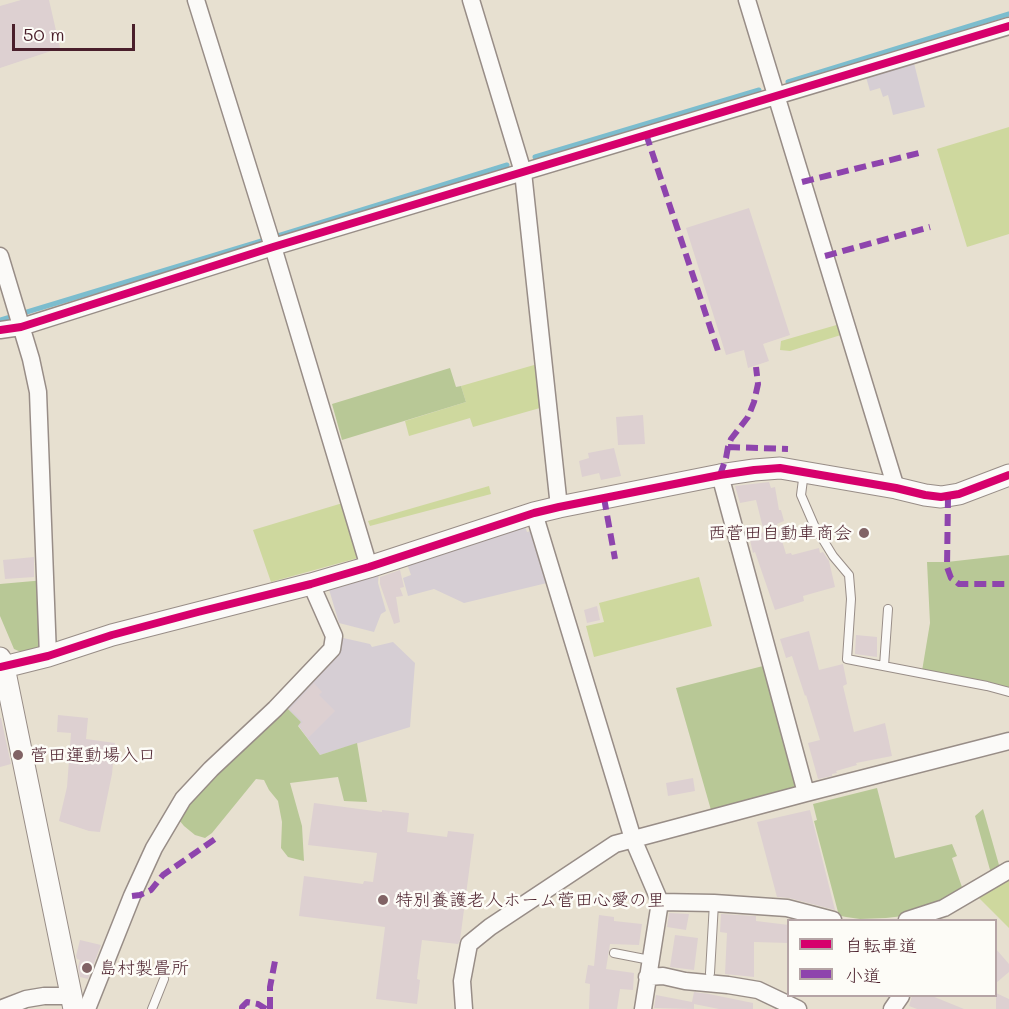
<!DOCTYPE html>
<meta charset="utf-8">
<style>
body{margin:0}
#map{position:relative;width:1009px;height:1009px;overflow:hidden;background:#e7e0d0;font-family:Mali,"Klee One",sans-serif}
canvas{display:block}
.legend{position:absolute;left:787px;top:919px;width:210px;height:78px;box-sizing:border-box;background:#fdfcf7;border:2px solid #b5a4a5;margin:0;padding:8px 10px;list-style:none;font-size:18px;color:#4a1f2b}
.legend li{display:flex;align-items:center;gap:12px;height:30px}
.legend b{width:30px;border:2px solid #b5a4a5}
.scale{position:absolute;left:12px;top:24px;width:123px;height:27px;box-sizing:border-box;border:3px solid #4a1f2b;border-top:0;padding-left:8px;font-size:18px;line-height:21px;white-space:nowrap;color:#4a1f2b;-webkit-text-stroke:4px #fdfcf7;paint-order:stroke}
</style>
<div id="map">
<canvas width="1009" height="1009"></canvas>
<ul class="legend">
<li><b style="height:8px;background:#d6006c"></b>自転車道</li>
<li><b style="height:8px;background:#8e44ad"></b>小道</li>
</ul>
<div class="scale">50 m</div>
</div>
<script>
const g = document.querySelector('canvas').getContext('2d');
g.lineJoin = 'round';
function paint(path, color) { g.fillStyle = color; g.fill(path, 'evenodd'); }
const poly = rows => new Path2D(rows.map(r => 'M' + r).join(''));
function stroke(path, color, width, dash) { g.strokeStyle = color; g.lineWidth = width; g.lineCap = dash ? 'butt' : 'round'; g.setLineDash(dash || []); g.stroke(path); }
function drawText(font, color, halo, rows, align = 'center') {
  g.font = font + ' Mali,"Klee One",sans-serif'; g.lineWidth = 5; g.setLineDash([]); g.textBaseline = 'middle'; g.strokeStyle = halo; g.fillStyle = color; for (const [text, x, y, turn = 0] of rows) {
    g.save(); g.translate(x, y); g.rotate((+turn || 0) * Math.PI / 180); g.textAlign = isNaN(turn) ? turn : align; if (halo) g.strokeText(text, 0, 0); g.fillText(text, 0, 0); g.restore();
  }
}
paint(poly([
 [914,63,925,107,893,115,888,95,883,97,880,88,870,91,866,77],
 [525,526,527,532,535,530,551,582,464,603,434,589,408,596,403,578,411,575,407,564],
 [379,571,378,583,386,611,381,614,374,632,339,623,328,586],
 [339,637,370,644,372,647,393,642,415,663,410,727,320,755,298,725,301,722,287,708]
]), '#d6ced4');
paint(poly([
 [1009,127,1009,234,967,247,937,149],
 [840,324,844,334,790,351,780,350,781,341],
 [541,363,547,406,473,427,470,418,409,436,405,421,466,402,461,386],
 [489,486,491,494,370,526,368,521],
 [346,502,358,558,271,582,253,530],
 [699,577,712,626,594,657,586,626,604,622,599,603],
 [1009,880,1009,928,979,898]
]), '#ced89e');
paint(poly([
 [450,368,456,387,461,386,466,402,342,440,332,404],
 [1009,555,1009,689,922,671,930,623,927,562,947,562],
 [45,580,46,645,21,652,14,649,0,616,0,584],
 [767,665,800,788,711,810,676,688],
 [287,708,301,722,298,726,320,755,357,743,367,802,344,801,338,777,290,783,302,826,304,861,288,857,281,848,282,822,278,801,269,790,264,780,256,779,212,833,205,838,195,835,184,826,179,820,192,797],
 [877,788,895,858,952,844,957,856,952,858,964,893,912,915,886,918,860,919,846,917,841,916,838,912,814,821,817,820,813,804],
 [983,809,1001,872,992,877,975,816]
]), '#b8c896');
stroke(poly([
 [788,82,1009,14],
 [535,157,759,90],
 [0,320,255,243,507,165]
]), '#7cbdce', 5);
paint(poly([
 [21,0,49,0,60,48,0,68,0,6],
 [749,208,790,335,763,344,769,361,748,368,744,350,726,355,686,228],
 [643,415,645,444,618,445,616,417],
 [614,448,621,476,601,480,599,473,582,477,579,461,589,458,588,453],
 [769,482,771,488,775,487,779,510,781,510,784,521,777,524,786,554,791,553,792,555,819,548,820,553,823,552,829,561,835,587,803,596,804,601,775,610,755,552,753,553,749,536,764,532,756,500,740,503,735,486],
 [34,557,34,577,5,579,3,560],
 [400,570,404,587,400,588,403,596,396,597,400,622,394,624,380,584,380,577],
 [597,606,600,620,587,623,584,610],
 [809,631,819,670,843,664,847,684,843,686,854,732,885,723,892,756,856,763,857,765,836,771,837,773,832,774,832,776,818,779,808,743,820,740,806,695,805,696,792,656,786,658,780,639],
 [856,635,877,637,877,657,855,654],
 [314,683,322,692,319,695,335,711,308,738,299,725,303,722,290,709],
 [58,715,88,718,86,739,115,743,112,774,100,832,89,831,59,821,67,787,71,733,57,732],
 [0,718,1,718,11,764,0,767],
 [693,778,695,791,668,796,666,783],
 [314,803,382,812,382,810,409,813,407,832,447,837,448,831,474,834,460,940,458,944,422,940,417,979,420,980,417,1004,376,999,385,927,299,916,304,876,363,884,364,881,373,882,377,853,308,845],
 [810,810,835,910,789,898,777,897,757,822],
 [669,913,689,914,686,930,667,927],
 [721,914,756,916,756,921,789,925,789,943,754,942,754,977,725,974,727,933,720,932],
 [599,915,614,917,614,921,642,924,639,945,610,944,606,969,634,973,633,990,620,989,617,1009,589,1009,590,984,585,983,588,965,594,966],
 [675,935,698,938,694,970,670,967],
 [80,940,101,945,88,979,80,977,78,967,80,960,77,959,76,956],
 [996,949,1009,964,1009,972,996,983],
 [694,992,709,994,753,1003,753,1009,719,1009,694,1004,694,1009,654,1008,656,995,692,1002],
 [996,993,1009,999,1009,1009,996,1009],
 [912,996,932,996,964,1009,917,1009,909,1006]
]), '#ddd0d1');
const service = poly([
 [804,472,801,495,814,525,833,556,849,575,851,599,847,659,987,686,1009,692],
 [884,666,888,609],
 [614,953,650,960],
 [710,973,714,903],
 [152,1009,164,979]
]);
const minor = poly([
 [196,0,273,247,369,567],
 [471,0,523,172,559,507],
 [747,0,896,488],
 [0,256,31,359,38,392,48,656],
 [0,330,21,327,273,247,1009,26],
 [720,475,806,793],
 [534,513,633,839,660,902,714,903,787,908,833,920],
 [907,920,944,908,1009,870],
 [647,977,663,976,685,981,728,985,758,990,798,1009],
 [0,1009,26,999,44,996,72,996],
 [87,1009,132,896,154,848,183,799,211,769,275,709,332,649,334,636,311,584],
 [464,1009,462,981,469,944,490,927,615,844,806,793,1009,741],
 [643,1009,660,902],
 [892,1009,901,996]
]);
const tertiary = poly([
 [0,658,4,667,74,1009],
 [4,667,48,656,112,635,311,584,369,567,534,513,559,507,720,475,754,470,780,468,896,488,925,495,941,497,959,494,1009,475]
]);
stroke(service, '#988d87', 10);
stroke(minor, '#988d87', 19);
stroke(tertiary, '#988d87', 23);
stroke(service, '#fbfaf8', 8);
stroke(minor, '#fbfaf8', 16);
stroke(tertiary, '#fbfaf8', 21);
stroke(poly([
 [646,134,718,351],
 [802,182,919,153],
 [825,256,930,227],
 [728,447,788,449],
 [720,475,726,458,728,447,731,439,748,417,754,402,758,384,756,367],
 [948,496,947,567,951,578,959,584,1009,584],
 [604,498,615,559],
 [132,896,140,895,151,890,163,875,218,837],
 [242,1009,242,1007,247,1002,258,1004,266,1009],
 [270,1009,270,987,275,961]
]), '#8e44ad', 6, [12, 6]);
stroke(poly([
 [0,330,21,327,273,247,1009,26],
 [0,667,48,656,112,635,198,612,311,584,369,567,534,513,559,507,720,475,754,470,780,468,896,488,925,495,941,497,959,494,1009,475]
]), '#d6006c', 8);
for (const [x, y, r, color] of [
 [864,533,6,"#816365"],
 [18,755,6,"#816365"],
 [383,900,6,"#816365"],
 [87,968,6,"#816365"]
]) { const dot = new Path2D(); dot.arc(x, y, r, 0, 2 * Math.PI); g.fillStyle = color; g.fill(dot); stroke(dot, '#fdfcf7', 2); }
drawText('18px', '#4a1f2b', '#fdfcf7', [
 ["西菅田自動車商会",852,533,"right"],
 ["菅田運動場入口",30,755],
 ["特別養護老人ホーム菅田心愛の里",395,900],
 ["島村製畳所",99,968]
], 'left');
</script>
